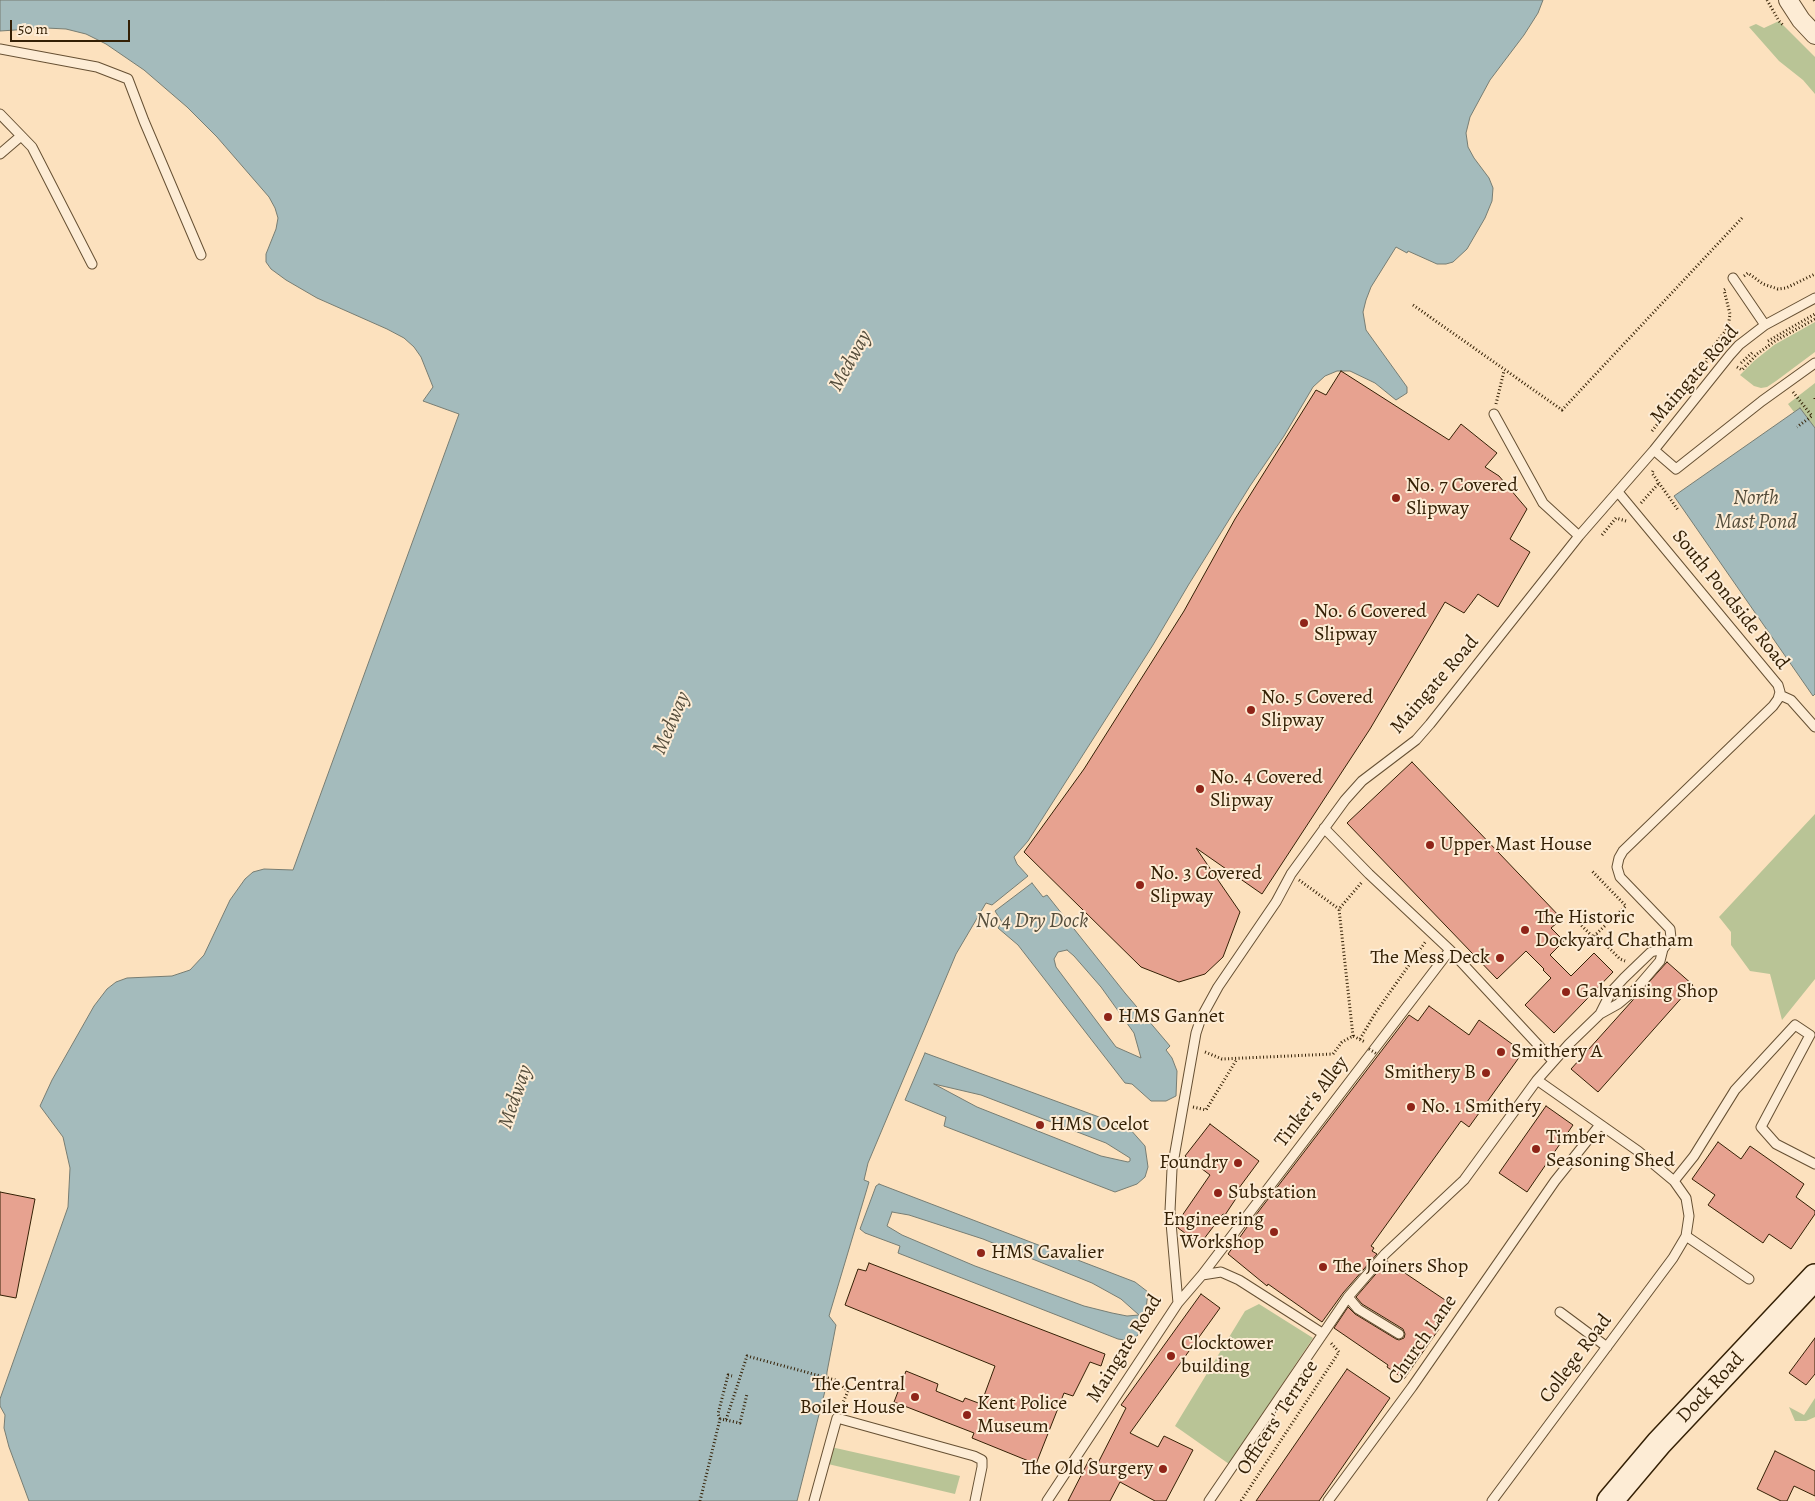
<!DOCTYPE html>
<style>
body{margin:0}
#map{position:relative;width:1815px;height:1501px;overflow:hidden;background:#fce1be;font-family:Alegreya,serif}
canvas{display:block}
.scale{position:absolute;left:10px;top:20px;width:120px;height:22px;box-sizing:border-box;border:2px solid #342005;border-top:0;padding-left:6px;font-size:15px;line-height:18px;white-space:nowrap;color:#342005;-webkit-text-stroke:4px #fdecd5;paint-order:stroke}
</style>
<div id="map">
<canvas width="1815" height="1501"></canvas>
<div class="scale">50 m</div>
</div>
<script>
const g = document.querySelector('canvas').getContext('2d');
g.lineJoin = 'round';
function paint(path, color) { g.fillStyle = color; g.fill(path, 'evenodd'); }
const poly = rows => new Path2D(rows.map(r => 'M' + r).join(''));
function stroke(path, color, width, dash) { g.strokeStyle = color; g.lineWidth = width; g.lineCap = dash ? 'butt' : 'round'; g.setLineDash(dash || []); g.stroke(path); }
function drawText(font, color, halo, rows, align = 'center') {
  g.font = font + ' Alegreya,serif'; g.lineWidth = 4; g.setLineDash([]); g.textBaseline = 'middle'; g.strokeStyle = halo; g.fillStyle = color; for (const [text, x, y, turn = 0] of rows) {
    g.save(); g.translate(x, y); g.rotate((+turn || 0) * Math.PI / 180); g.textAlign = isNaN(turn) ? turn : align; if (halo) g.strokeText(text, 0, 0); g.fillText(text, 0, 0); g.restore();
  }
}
paint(poly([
 [1779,21,1815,57,1815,94,1803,80,1779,61,1749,27,1756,24,1764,28],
 [1815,322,1815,352,1776,381,1767,387,1761,388,1754,386,1740,375,1754,361,1774,345],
 [1815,383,1815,428,1800,408,1794,412,1788,404],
 [1815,814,1815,979,1782,1020,1770,974,1750,971,1731,945,1731,932,1719,917],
 [1259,1304,1313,1338,1229,1464,1175,1426,1245,1311],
 [1815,1398,1815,1417,1806,1421,1795,1421,1789,1407,1804,1415],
 [831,1447,960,1476,955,1494,828,1464]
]), '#b9c496');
const water = poly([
 [0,0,1543,0,1538,13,1524,35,1490,80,1470,117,1466,133,1468,147,1474,158,1489,178,1493,188,1492,201,1485,218,1467,249,1453,262,1446,264,1437,264,1408,251,1407,253,1396,247,1371,287,1366,300,1363,312,1366,330,1407,387,1407,393,1396,400,1375,383,1350,371,1337,371,1325,376,1313,387,1284,436,1250,486,1189,584,1153,645,1028,841,1014,857,1017,864,1028,876,992,905,986,903,956,954,868,1163,864,1180,869,1182,829,1316,836,1325,827,1372,826,1387,797,1501,29,1501,9,1447,4,1428,5,1415,0,1406,0,1399,68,1207,70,1168,63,1137,40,1106,52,1080,94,1006,107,989,116,982,127,978,172,976,190,970,204,955,230,900,245,879,253,872,264,869,293,870,459,414,423,401,433,387,421,357,414,347,404,338,387,329,317,298,286,280,271,269,266,262,266,254,276,229,278,218,275,208,269,197,217,137,187,107,144,70,106,44,86,34,66,29,46,28,0,31,0,0],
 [1800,408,1815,428,1815,694,1813,696,1674,496,1800,408],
 [1032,883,1043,897,1047,895,1125,993,1170,1046,1166,1050,1172,1058,1177,1071,1176,1096,1166,1101,1151,1101,1132,1084,1125,1083,1018,945,998,928,1002,922,995,911,1032,883],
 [1067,950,1074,956,1101,987,1134,1033,1141,1058,1116,1047,1056,967,1054,959,1058,952,1067,950],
 [925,1053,1129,1128,1145,1146,1148,1167,1145,1177,1137,1184,1115,1192,944,1126,946,1117,905,1100,925,1053],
 [934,1084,981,1095,1106,1143,1130,1158,1130,1161,1128,1162,1101,1156,977,1107,934,1084],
 [879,1184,1135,1282,1148,1292,1146,1309,1138,1335,1131,1341,1118,1339,898,1253,900,1246,865,1233,860,1229,876,1186,879,1184],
 [892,1212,909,1215,983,1239,1092,1283,1121,1299,1139,1315,1127,1316,1112,1313,1084,1306,975,1266,902,1235,887,1226,892,1212]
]);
paint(water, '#a4bbbc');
stroke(water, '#777d73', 1);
const building = poly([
 [1341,371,1449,440,1461,424,1497,453,1485,467,1499,476,1527,509,1510,539,1530,552,1498,607,1478,594,1464,613,1445,602,1370,729,1262,894,1196,848,1240,912,1223,957,1205,974,1179,982,1141,967,1024,852,1084,769,1184,611,1235,519,1316,390,1326,395,1341,371],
 [1412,762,1562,919,1551,928,1564,941,1550,955,1571,976,1594,953,1613,972,1554,1033,1525,1005,1551,978,1543,970,1544,969,1526,951,1497,979,1347,823,1412,762],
 [1667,962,1693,985,1598,1092,1571,1069,1667,962],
 [1429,1006,1469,1035,1479,1020,1523,1052,1469,1127,1461,1121,1371,1246,1374,1248,1372,1251,1377,1254,1343,1293,1322,1322,1268,1284,1267,1286,1228,1254,1252,1220,1409,1015,1418,1021,1429,1006],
 [1546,1106,1573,1125,1527,1192,1499,1173,1546,1106],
 [1210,1124,1259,1161,1236,1192,1239,1194,1225,1215,1223,1214,1200,1244,1178,1228,1177,1223,1210,1175,1185,1156,1210,1124],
 [1718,1142,1741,1159,1750,1146,1804,1184,1796,1197,1815,1211,1815,1214,1791,1249,1769,1234,1763,1243,1708,1205,1715,1195,1692,1179,1718,1142],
 [0,1192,35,1199,16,1298,0,1295,0,1192],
 [1387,1261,1451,1304,1436,1326,1439,1329,1404,1379,1387,1367,1388,1365,1334,1328,1348,1307,1355,1314,1396,1339,1399,1340,1404,1338,1405,1334,1403,1329,1362,1304,1356,1297,1387,1261],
 [869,1263,1105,1354,1101,1366,1090,1362,1073,1396,1064,1393,1036,1464,972,1438,974,1433,894,1402,906,1371,938,1384,936,1391,963,1402,965,1398,981,1404,995,1366,845,1305,858,1269,866,1271,869,1263],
 [1201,1294,1220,1308,1130,1433,1158,1447,1164,1436,1193,1450,1166,1501,1155,1501,1120,1482,1110,1501,1068,1501,1090,1458,1098,1463,1126,1408,1121,1405,1201,1294],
 [1815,1338,1815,1374,1806,1385,1789,1373,1815,1338],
 [1347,1369,1390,1398,1319,1501,1256,1501,1347,1369],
 [1775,1451,1815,1471,1815,1496,1794,1486,1787,1501,1781,1501,1757,1489,1775,1451]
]);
paint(building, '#e7a290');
stroke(building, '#342005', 1);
const lane = poly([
 [0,49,97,67,128,79,144,121,201,255],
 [0,114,32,147,92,264],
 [0,154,21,136],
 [1733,278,1765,325],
 [1494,414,1543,503,1579,536],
 [1654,450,1676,469,1762,401,1815,363],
 [1780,695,1791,700,1815,727],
 [1324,828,1369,874,1450,950,1553,1061],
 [1600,1014,1611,992,1624,978,1651,952,1663,949],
 [1537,1080,1638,1151,1674,1181,1686,1198,1689,1216,1686,1236,1749,1279],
 [1674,1181,1694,1156,1735,1090,1795,1025,1810,1035,1761,1127,1776,1144,1815,1164],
 [1202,1275,1450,950],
 [1348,1297,1358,1309,1399,1334],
 [1178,1303,1202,1275,1221,1272,1239,1280,1322,1333],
 [1560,1312,1607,1347],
 [814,1501,837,1418,974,1456,982,1460,982,1467,975,1501],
 [1047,1501,1178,1303,1170,1211,1172,1169,1196,1033,1201,1018,1218,987,1276,902,1291,874,1345,800,1362,781,1416,740,1430,724,1579,536,1654,450,1730,355,1739,345,1765,325,1815,298],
 [1209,1501,1348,1297,1385,1254,1464,1180,1537,1080,1569,1044,1600,1014,1618,1004,1636,989,1660,961,1663,949,1671,938,1670,929,1620,877,1617,867,1619,858,1623,851,1773,706,1778,699,1780,692,1778,685,1618,492],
 [1328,1501,1412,1387,1555,1181,1599,1126],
 [1492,1501,1673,1258,1686,1236]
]);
const street = poly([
 [1788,0,1801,20,1815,35]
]);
const secondary = poly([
 [1610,1501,1659,1443,1815,1277]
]);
stroke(lane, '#665033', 11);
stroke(street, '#665033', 20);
stroke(secondary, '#342005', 28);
stroke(poly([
 [1767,0,1779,21,1784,26],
 [1814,0,1815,2],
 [1744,276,1748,273,1763,284,1778,289,1786,288,1815,274],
 [1413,305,1562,410,1742,218],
 [1768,341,1815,314],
 [1741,363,1753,352],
 [1737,367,1742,370,1757,354,1775,341,1815,319],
 [1793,392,1812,416,1797,427],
 [1815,398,1815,399],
 [1496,404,1504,371],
 [1652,431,1707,361,1707,355,1726,330,1729,321,1730,314,1724,290,1727,288],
 [1653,471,1652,473,1678,510],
 [1641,503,1659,483],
 [1602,535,1616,518,1626,521],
 [1299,880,1339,909],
 [1579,923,1593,937,1626,906,1592,871],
 [1596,935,1620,959,1625,961],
 [1353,1036,1339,909,1362,882],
 [1360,1039,1376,1012,1426,941],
 [1205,1052,1222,1059,1333,1054,1342,1042,1353,1036,1365,1042],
 [1193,1107,1206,1110,1237,1059],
 [720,1419,718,1414,728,1375,732,1376],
 [726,1420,740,1423,747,1394],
 [700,1501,720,1419,726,1420,747,1356,835,1380,848,1391,841,1407],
 [1241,1501,1339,1352,1331,1343]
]), '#342005', 3, [1, 2.5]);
stroke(lane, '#fdecd5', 9);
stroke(street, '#fdecd5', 18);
stroke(secondary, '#fdecd5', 25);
stroke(poly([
 [1369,1049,1377,1054]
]), '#342005', 3, [1, 2.5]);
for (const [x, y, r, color] of [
 [1396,498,5,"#8f2418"],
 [1304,623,5,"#8f2418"],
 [1251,710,5,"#8f2418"],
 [1200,789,5,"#8f2418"],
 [1430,845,5,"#8f2418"],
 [1140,885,5,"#8f2418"],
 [1525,930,5,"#8f2418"],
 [1500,958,5,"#8f2418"],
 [1566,992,5,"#8f2418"],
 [1108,1017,5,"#8f2418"],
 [1501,1052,5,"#8f2418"],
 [1486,1073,5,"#8f2418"],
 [1411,1107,5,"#8f2418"],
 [1040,1125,5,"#8f2418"],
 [1536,1149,5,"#8f2418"],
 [1238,1163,5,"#8f2418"],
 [1218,1193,5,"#8f2418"],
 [1274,1232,5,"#8f2418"],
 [981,1253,5,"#8f2418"],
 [1323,1267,5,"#8f2418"],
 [1171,1356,5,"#8f2418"],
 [915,1397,5,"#8f2418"],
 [967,1415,5,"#8f2418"],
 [1163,1469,5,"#8f2418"]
]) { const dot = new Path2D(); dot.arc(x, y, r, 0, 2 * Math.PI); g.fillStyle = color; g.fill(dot); stroke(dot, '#fdecd5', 2); }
drawText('20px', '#342005', '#fdecd5', [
 ["Maingate Road",1695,375,-49],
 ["South Pondside Road",1730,600,51],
 ["Maingate Road",1435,685,-49],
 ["Tinker's Alley",1312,1102,-53],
 ["Church Lane",1423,1340,-55],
 ["Maingate Road",1125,1349,-58],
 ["College Road",1576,1359,-53],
 ["Dock Road",1711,1388,-47],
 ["Officers' Terrace",1278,1418,-57]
]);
drawText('20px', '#342005', '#fdecd5', [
 ["No. 7 Covered",1406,486],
 ["Slipway",1406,509],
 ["No. 6 Covered",1314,612],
 ["Slipway",1314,635],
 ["No. 5 Covered",1261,698],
 ["Slipway",1261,721],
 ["No. 4 Covered",1210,778],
 ["Slipway",1210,801],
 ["Upper Mast House",1440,845],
 ["No. 3 Covered",1150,874],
 ["Slipway",1150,897],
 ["The Historic",1535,918],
 ["Dockyard Chatham",1535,941],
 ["The Mess Deck",1490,958,"right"],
 ["Galvanising Shop",1576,992],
 ["HMS Gannet",1118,1017],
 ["Smithery A",1511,1052],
 ["Smithery B",1476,1073,"right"],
 ["No. 1 Smithery",1421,1107],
 ["HMS Ocelot",1050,1125],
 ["Timber",1546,1138],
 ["Seasoning Shed",1546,1161],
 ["Foundry",1228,1163,"right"],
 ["Substation",1228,1193],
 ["Engineering",1264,1220,"right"],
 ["Workshop",1264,1243,"right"],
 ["HMS Cavalier",991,1253],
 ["The Joiners Shop",1333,1267],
 ["Clocktower",1181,1344],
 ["building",1181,1367],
 ["The Central",905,1385,"right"],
 ["Boiler House",905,1408,"right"],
 ["Kent Police",977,1404],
 ["Museum",977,1427],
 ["The Old Surgery",1153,1469,"right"]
], 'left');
drawText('italic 21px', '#564e3c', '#fdecd5', [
 ["Medway",851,361,-61],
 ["North",1756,499],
 ["Mast Pond",1756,523],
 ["Medway",672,723,-67],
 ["No 4 Dry Dock",1032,922],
 ["Medway",516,1097,-71]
]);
</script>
